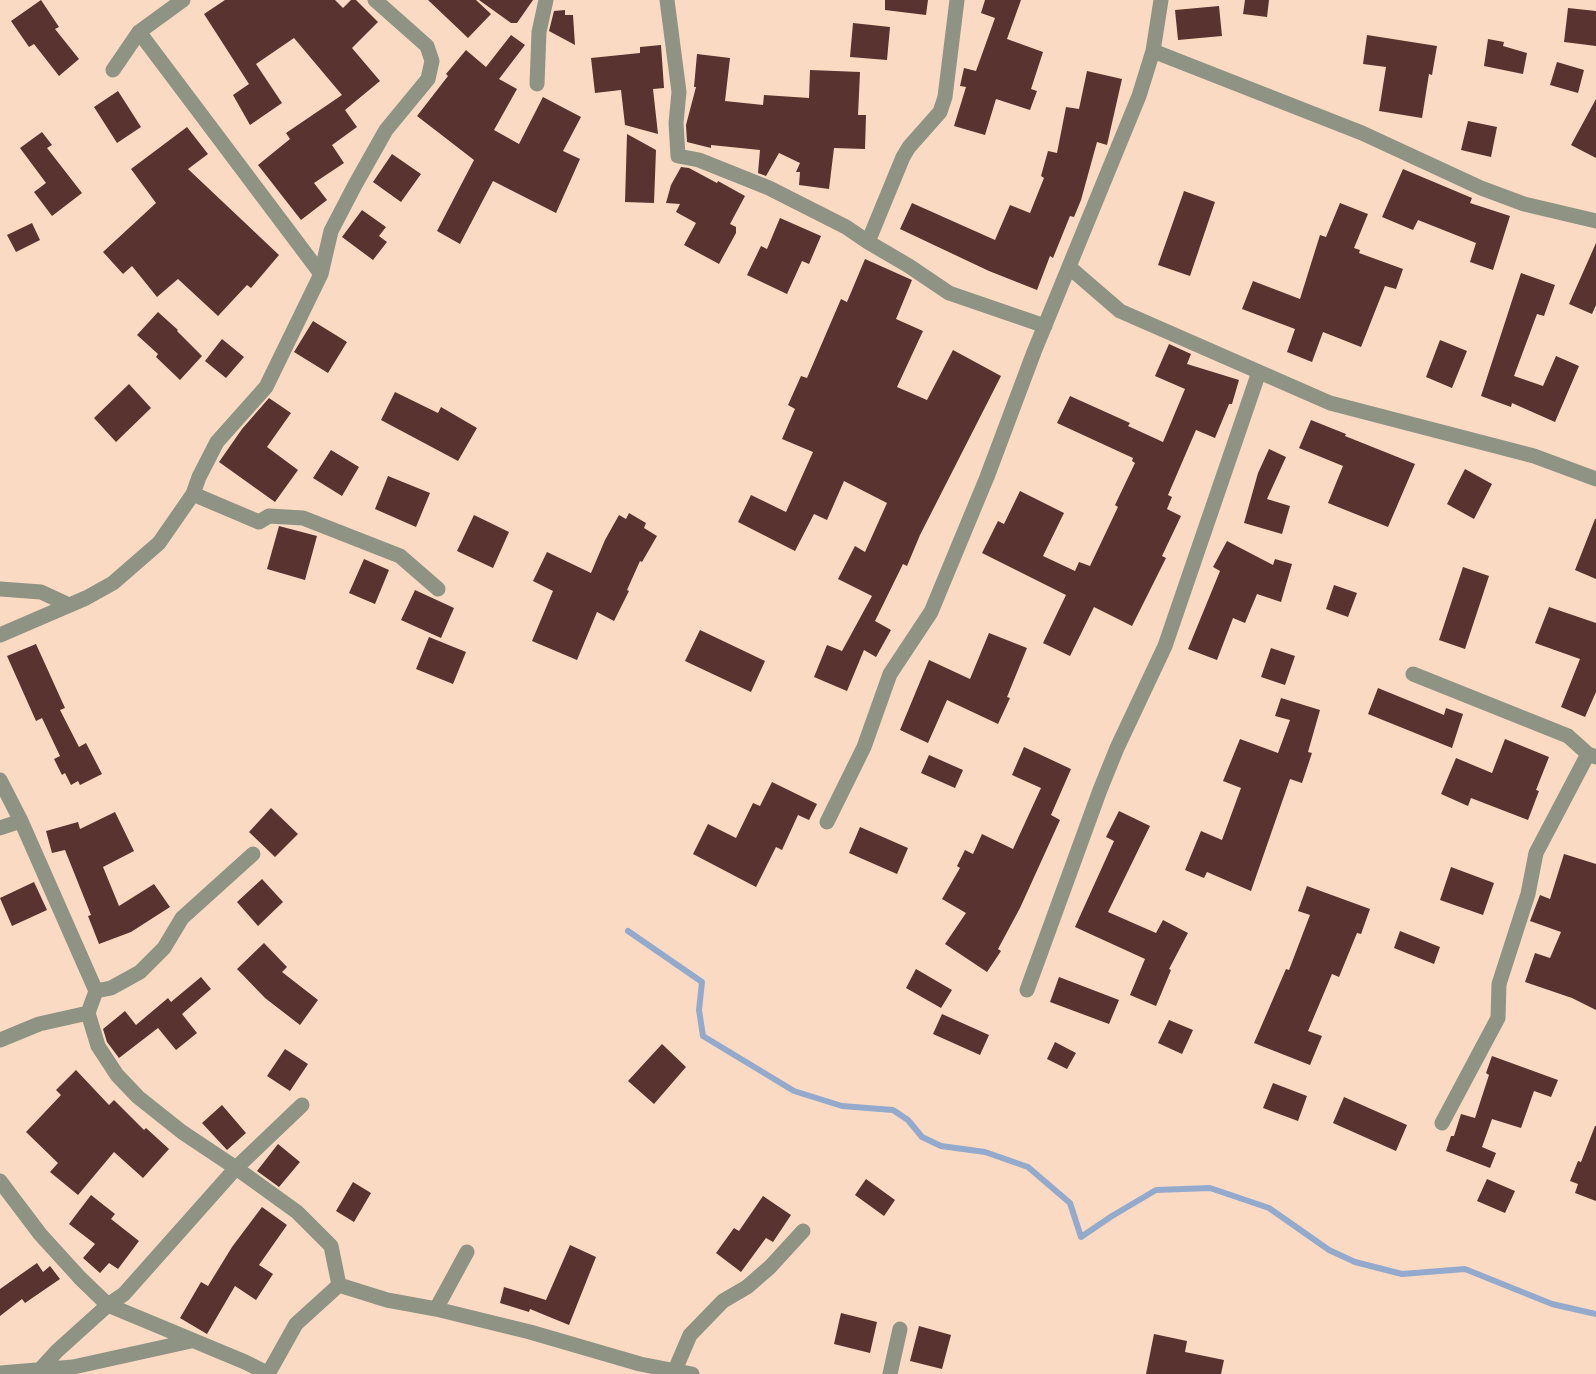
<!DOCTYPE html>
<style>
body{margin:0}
canvas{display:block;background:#fadac3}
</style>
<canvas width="1596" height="1374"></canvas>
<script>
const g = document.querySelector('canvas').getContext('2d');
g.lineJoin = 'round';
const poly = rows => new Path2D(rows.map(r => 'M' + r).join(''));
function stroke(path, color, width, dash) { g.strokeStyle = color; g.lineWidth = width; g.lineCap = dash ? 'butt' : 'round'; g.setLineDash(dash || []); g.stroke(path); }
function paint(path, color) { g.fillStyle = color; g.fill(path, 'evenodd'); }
stroke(poly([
 [628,931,702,982,699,1010,703,1036,794,1091,842,1106,893,1110,908,1120,922,1137,941,1146,985,1152,1028,1167,1070,1203,1081,1237,1112,1216,1156,1190,1210,1188,1269,1208,1329,1250,1355,1262,1402,1274,1465,1269,1552,1304,1596,1314]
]), '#94aacc', 6);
paint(poly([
 [41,0,59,27,55,29,79,59,59,76,34,44,29,47,11,21],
 [225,0,335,0,343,8,351,0,356,0,378,22,352,48,380,81,345,110,357,127,332,145,344,163,314,183,327,200,301,220,258,165,290,139,286,133,342,95,294,38,256,64,282,103,250,125,233,95,249,84,204,14],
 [428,0,476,0,491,14,468,38],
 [479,0,533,0,517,23,511,23],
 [885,0,928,0,926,15,885,10],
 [985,0,1021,0,1007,39,1043,52,1031,89,1037,91,1030,110,996,99,985,135,954,126,966,87,960,86,964,68,976,71,995,18,981,13],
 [1245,0,1269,0,1267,17,1243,14],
 [1219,6,1222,36,1178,40,1175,10],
 [1568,8,1596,11,1596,46,1564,42],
 [565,10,565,15,573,15,575,45,549,31,554,11],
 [853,23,890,27,887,60,850,57],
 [511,35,525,45,499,79,517,89,494,130,519,144,543,97,581,117,563,151,580,159,556,213,493,181,460,244,437,231,474,160,417,116,448,76,446,74,466,50,486,67],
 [1367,35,1437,46,1432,75,1429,74,1422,118,1379,111,1386,67,1363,64],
 [1488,39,1504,42,1503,46,1527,53,1523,74,1484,66],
 [661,45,664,88,653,89,658,134,625,125,621,90,595,93,591,58,640,53,640,47],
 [697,54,730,58,725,101,763,105,764,95,809,98,810,70,860,72,858,115,866,115,865,149,834,148,829,189,799,185,800,172,796,172,800,163,779,153,766,176,758,173,760,150,711,145,711,148,687,142,686,125,696,87,694,87],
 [1557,62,1584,70,1578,93,1550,85],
 [1087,71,1122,79,1107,145,1097,142,1081,200,1074,217,1070,216,1053,258,1050,256,1037,290,989,271,900,229,912,203,995,240,1010,205,1030,213,1044,178,1041,176,1048,151,1057,153,1066,107,1079,109],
 [118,91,141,127,117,143,94,107],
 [1596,99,1596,158,1571,145],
 [1468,121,1497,127,1491,157,1461,150],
 [187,127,208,154,188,169,279,255,251,288,247,285,218,316,178,279,157,297,132,266,123,274,103,252,156,203,131,169],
 [42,132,52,145,47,148,82,193,52,216,34,192,46,183,20,148],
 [627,134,656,150,654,203,625,202],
 [392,154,421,174,401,202,373,182],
 [681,167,689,168,717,183,718,181,745,196,730,224,736,227,736,233,719,264,684,245,696,223,676,212,680,204,666,203,671,185],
 [1403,169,1472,198,1470,203,1510,216,1493,270,1470,262,1476,243,1418,220,1413,230,1382,217],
 [1184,191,1215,202,1190,276,1158,265],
 [1340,203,1368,214,1354,248,1360,250,1359,253,1403,269,1396,289,1385,286,1361,347,1323,332,1312,362,1287,352,1295,329,1242,309,1253,281,1300,299,1320,235,1326,237],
 [362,210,386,227,379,236,387,242,373,260,342,237],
 [780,218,821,236,809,264,802,261,787,294,747,275,761,246,767,249],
 [32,223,40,240,16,252,7,235],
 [1596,243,1596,305,1592,314,1569,304],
 [865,259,912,280,896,319,923,331,897,387,927,400,953,350,1001,376,920,535,907,566,903,564,875,621,891,630,876,657,864,650,847,691,814,677,827,645,842,651,872,596,838,579,855,546,865,552,887,503,844,481,827,520,814,514,795,551,738,522,751,495,786,512,813,452,782,439,795,409,788,405,801,376,807,378,841,299,847,302],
 [1521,273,1555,285,1544,316,1537,314,1514,376,1543,386,1556,356,1579,366,1555,422,1512,403,1511,407,1481,396],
 [158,312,178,330,177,331,202,356,180,380,156,357,158,354,137,335],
 [313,321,347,342,328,373,294,352],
 [222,339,244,357,226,378,205,361],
 [1440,340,1467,351,1452,388,1426,377],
 [1169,344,1191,354,1187,364,1239,380,1232,404,1229,404,1215,438,1196,430,1168,495,1172,497,1167,509,1181,516,1162,556,1166,558,1132,626,1094,607,1070,656,1043,643,1066,595,982,553,998,521,1004,524,1020,491,1064,513,1043,556,1075,571,1079,562,1090,566,1118,507,1115,505,1135,463,1132,461,1133,458,1057,423,1070,396,1130,423,1128,426,1163,442,1185,389,1155,376],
 [129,384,151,408,116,442,94,418],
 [395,392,438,413,441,407,477,428,458,461,381,420],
 [269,398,291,413,267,447,298,470,275,502,219,462,242,429],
 [1311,420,1346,434,1345,436,1415,464,1388,527,1328,503,1343,466,1299,448],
 [1269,449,1286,457,1267,499,1290,506,1282,534,1244,523,1258,473],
 [331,450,359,467,342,496,313,478],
 [1465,469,1492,484,1474,519,1447,504],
 [388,476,430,493,416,527,375,509],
 [629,513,646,523,644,528,657,536,642,562,640,561,627,590,629,591,614,621,597,612,577,660,532,641,553,591,533,581,547,552,591,573,605,540,619,515,626,519],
 [474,515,509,532,493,568,457,551],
 [1595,519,1596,519,1596,579,1575,570],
 [279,526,317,536,305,580,267,569],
 [1227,541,1273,565,1275,559,1292,564,1281,602,1257,594,1245,623,1233,618,1217,660,1188,649,1220,571,1213,567],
 [364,559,389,570,375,604,349,593],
 [1463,567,1489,576,1465,649,1439,640],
 [1334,585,1357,593,1348,617,1326,609],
 [415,590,454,608,441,638,401,620],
 [1549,607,1596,623,1596,692,1585,717,1561,707,1580,659,1535,643],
 [700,630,765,661,751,692,685,661],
 [989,633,1027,648,1007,697,1010,698,998,724,947,700,928,743,900,730,929,660,970,679],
 [429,637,466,652,453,684,416,669],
 [36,644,65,708,60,710,79,747,86,743,102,774,80,785,78,781,71,785,65,773,62,775,54,759,60,756,42,718,36,721,7,656],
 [1271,648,1295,656,1285,685,1261,677],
 [1378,688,1444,715,1446,708,1463,714,1452,748,1368,714],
 [1281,698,1320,710,1308,752,1312,753,1302,783,1290,779,1251,891,1207,872,1204,878,1185,870,1201,831,1222,840,1241,788,1223,781,1240,739,1278,753,1290,720,1275,716],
 [1505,739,1549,757,1536,790,1539,791,1528,820,1471,798,1468,806,1441,794,1456,758,1492,773],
 [1024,747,1071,769,1051,815,1060,820,1020,908,998,949,1001,951,987,972,945,944,966,913,942,899,960,868,957,866,965,850,973,854,982,834,1013,849,1041,788,1012,775],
 [929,755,963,770,955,788,921,773],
 [772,782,817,804,809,820,798,815,782,850,776,847,756,887,693,854,708,824,736,838,753,803,760,806],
 [271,808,298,834,275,857,249,832],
 [1119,811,1150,826,1108,912,1156,933,1163,920,1188,933,1169,969,1171,970,1156,1006,1130,995,1145,959,1075,927,1114,841,1106,837],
 [115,812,134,851,103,867,119,906,154,884,170,907,131,932,99,944,88,916,91,915,65,850,52,853,46,831,78,822,80,829],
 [860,827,908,848,897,874,849,853],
 [1564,854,1596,864,1596,1010,1572,998,1525,982,1535,953,1550,958,1561,932,1530,921,1540,895,1550,899],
 [1451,867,1494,883,1483,915,1440,900],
 [262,879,283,902,258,926,237,902],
 [34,882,47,910,12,926,0,898],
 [1307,886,1370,909,1361,934,1357,933,1339,977,1332,974,1308,1031,1322,1036,1310,1065,1254,1043,1286,969,1289,970,1310,915,1298,911],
 [1400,931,1440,947,1434,964,1394,948],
 [264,943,287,967,282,972,318,1000,300,1025,265,998,237,969],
 [916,969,952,990,941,1008,906,988],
 [201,977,211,989,182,1014,197,1033,176,1050,158,1028,119,1058,107,1042,103,1029,125,1011,136,1025,168,998,171,1002],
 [1059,977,1119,1000,1109,1024,1050,1002],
 [942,1014,989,1035,980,1055,933,1034],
 [1169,1020,1193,1030,1182,1054,1158,1043],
 [1055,1042,1076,1053,1067,1069,1047,1059],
 [662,1044,686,1067,654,1104,628,1081],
 [285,1049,308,1064,290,1091,267,1076],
 [1492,1056,1558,1080,1551,1097,1534,1091,1521,1128,1492,1119,1482,1147,1496,1153,1490,1168,1446,1151,1451,1136,1454,1136,1461,1114,1475,1118,1489,1075,1486,1073],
 [76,1070,109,1105,114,1100,144,1130,146,1128,169,1149,143,1178,114,1152,78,1195,50,1172,58,1163,26,1132,61,1095,56,1090],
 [1273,1083,1307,1096,1298,1121,1263,1108],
 [1344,1097,1407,1125,1396,1151,1333,1123],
 [222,1105,246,1133,227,1150,202,1123],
 [1595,1126,1596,1126,1596,1201,1575,1193,1578,1184,1570,1181,1578,1161,1581,1162],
 [278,1144,300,1162,279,1187,257,1171],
 [866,1179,895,1200,884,1216,855,1195],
 [1487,1179,1515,1191,1505,1213,1477,1201],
 [353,1182,371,1193,354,1222,336,1211],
 [91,1195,115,1214,111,1219,139,1241,118,1269,109,1263,100,1273,83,1258,95,1244,69,1224],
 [763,1196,791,1215,773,1242,766,1238,741,1272,716,1253,734,1228,739,1231],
 [262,1207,287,1225,259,1265,273,1274,256,1300,235,1286,207,1334,180,1318,201,1282,208,1286,232,1247],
 [570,1245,596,1257,569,1325,530,1309,529,1312,500,1303,504,1287,546,1300],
 [37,1263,43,1272,50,1266,60,1279,25,1303,22,1299,0,1316,0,1289],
 [841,1313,877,1322,870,1353,834,1344],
 [919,1326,951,1335,942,1369,910,1361],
 [1154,1334,1187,1341,1185,1352,1224,1360,1221,1374,1146,1374]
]), '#58332f');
stroke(poly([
 [667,0,679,92,676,123,678,156,699,160,769,188,846,227,868,242,909,266,949,293,1045,326],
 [139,32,321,274],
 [1153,51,1362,133,1481,188,1524,204,1596,221],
 [113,70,139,32,183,0],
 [537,84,539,32,546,0],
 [868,242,903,157,909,147,940,112,945,97,957,0],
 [1069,267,1120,311,1330,403,1534,456,1596,479],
 [193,494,259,522,269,516,303,518,400,556,438,589],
 [0,589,41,592,69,605],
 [0,635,86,598,113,583,159,543,193,494,199,477,217,442,266,387,321,274,331,231,355,185,386,130,428,79,432,61,427,46,375,0],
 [1413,674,1568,736,1588,754,1596,757],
 [0,780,21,821,96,991,88,1013,98,1046,117,1075,138,1097,182,1132,236,1168,297,1212,331,1246,339,1285],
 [827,822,864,747,890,674,931,612,987,477,1034,352,1139,96,1153,51,1161,0],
 [0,828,21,821],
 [1027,990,1100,790,1117,748,1165,646,1259,372],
 [96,991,111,988,140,972,164,948,182,918,253,854],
 [0,1040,39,1024,88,1013],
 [1442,1123,1498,1018,1499,984,1528,894,1536,853,1588,754],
 [0,1181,40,1234,80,1278,108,1305,245,1362,267,1373],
 [339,1285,387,1300,436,1309,530,1332,640,1364,692,1374],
 [436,1309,467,1252],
 [675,1370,690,1335,723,1301,747,1287,770,1267,803,1231],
 [0,1373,73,1367,191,1341],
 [36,1374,57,1351,108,1305,124,1294,236,1168,302,1105],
 [268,1374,296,1324,339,1285],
 [890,1374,900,1329]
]), '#8e9383', 15);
</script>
